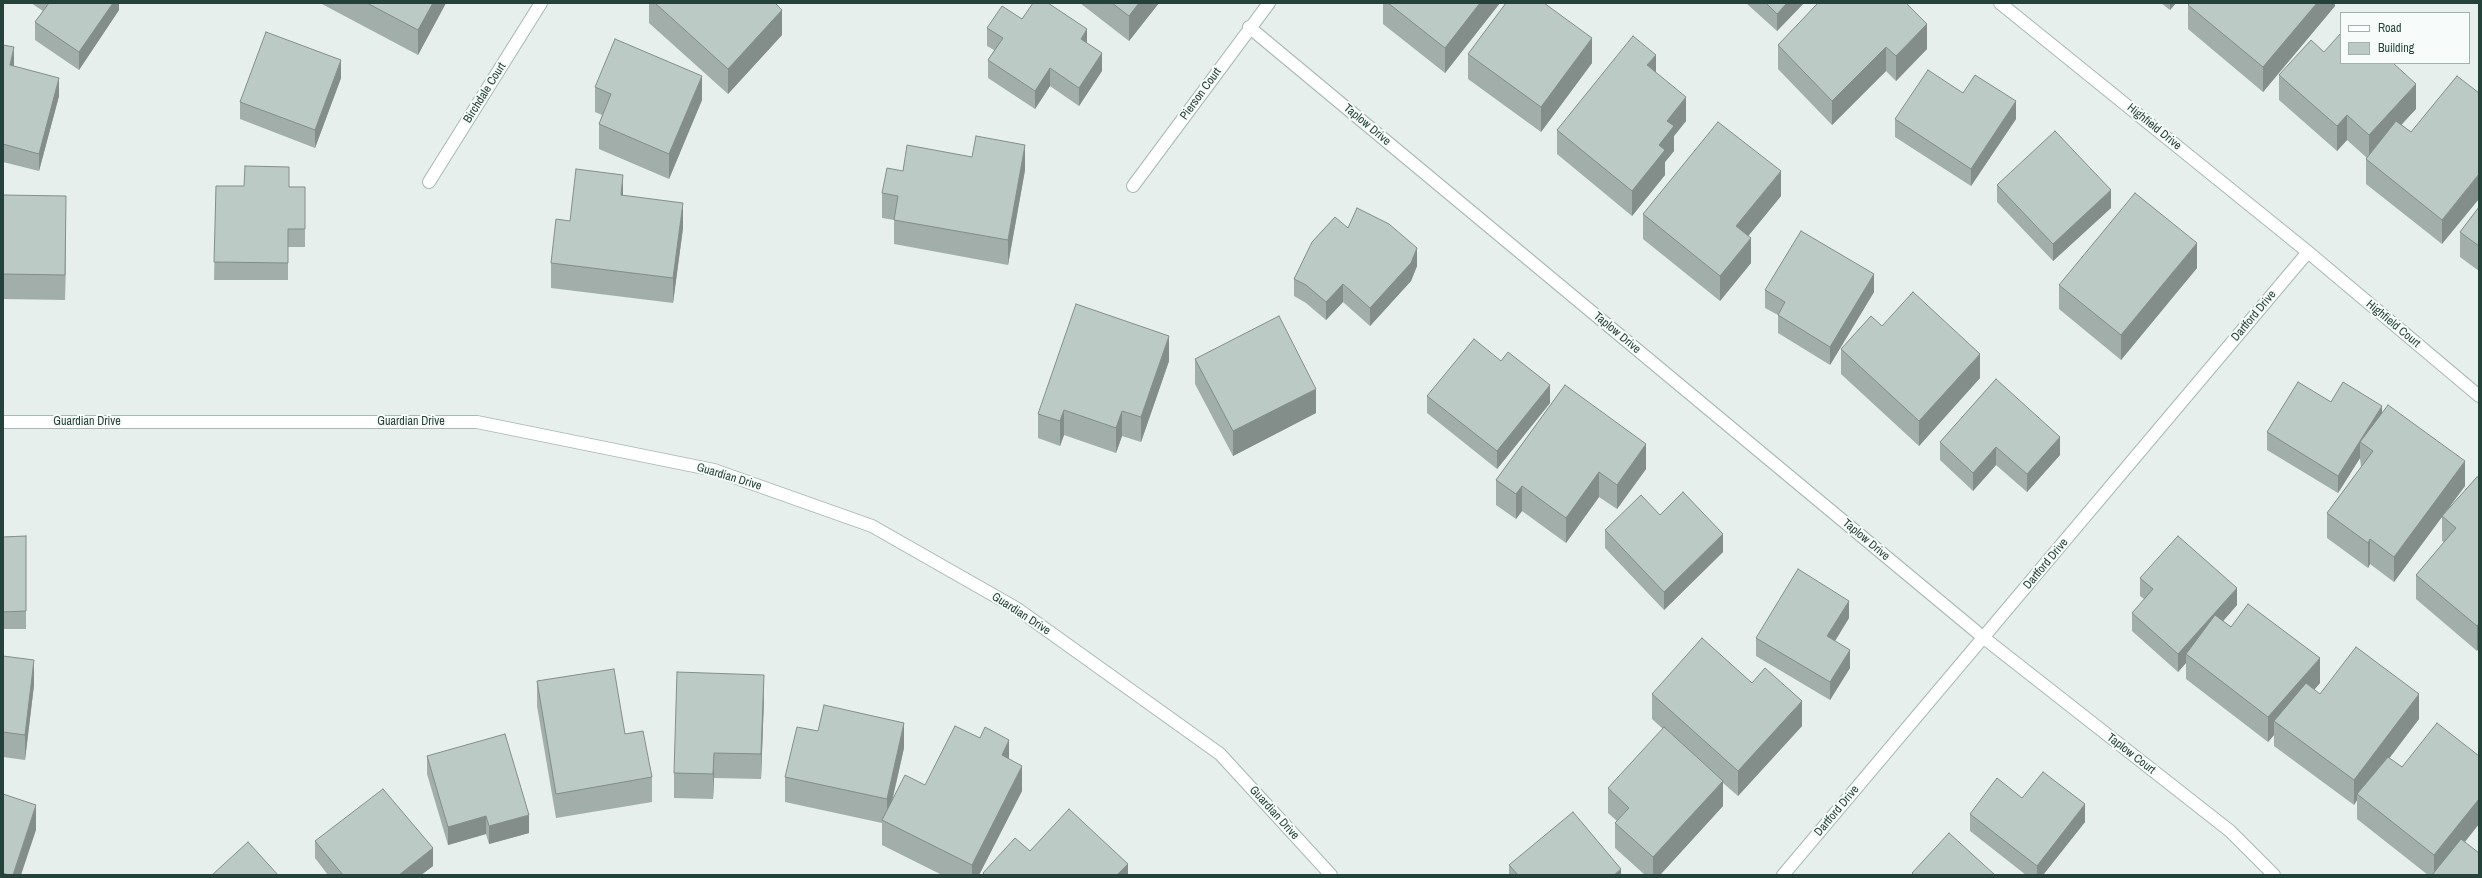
<!DOCTYPE html>
<style>
body{margin:0}
#map{position:relative;width:2482px;height:878px;overflow:hidden;background:#e6efeb;font-family:"Archivo Narrow",sans-serif}
canvas{display:block}
.frame{position:absolute;inset:0;border:4px solid #24423a;pointer-events:none}
.legend{position:absolute;left:2340px;top:12px;width:130px;height:52px;box-sizing:border-box;background:#f7fbf9;border:1px solid #a3b1ad;margin:0;padding:5px 7px;list-style:none;font-size:12px;color:#24423a}
.legend li{display:flex;align-items:center;gap:8px;height:20px}
.legend b{width:20px;border:1px solid #a3b1ad}
</style>
<div id="map">
<canvas width="2482" height="878"></canvas>
<div class="frame"></div>
<ul class="legend">
<li><b style="height:5px;background:#fff"></b>Road</li>
<li><b style="height:11px;background:#bbcac4"></b>Building</li>
</ul>
</div>
<script>
const g = document.querySelector('canvas').getContext('2d');
g.lineJoin = 'round';
const poly = rows => new Path2D(rows.map(r => 'M' + r).join(''));
function stroke(path, color, width, dash) { g.strokeStyle = color; g.lineWidth = width; g.lineCap = dash ? 'butt' : 'round'; g.setLineDash(dash || []); g.stroke(path); }
function paint(path, color) { g.fillStyle = color; g.fill(path, 'evenodd'); }
function drawText(font, color, halo, rows, align = 'center') {
  g.font = font + ' "Archivo Narrow",sans-serif'; g.lineWidth = 4; g.setLineDash([]); g.textBaseline = 'middle'; g.strokeStyle = halo; g.fillStyle = color; for (const [text, x, y, turn = 0] of rows) {
    g.save(); g.translate(x, y); g.rotate((+turn || 0) * Math.PI / 180); g.textAlign = isNaN(turn) ? turn : align; if (halo) g.strokeText(text, 0, 0); g.fillText(text, 0, 0); g.restore();
  }
}
const minor = poly([
 [2000,3,2308,252,2479,396],
 [1249,27,1984,638,2230,831,2274,875],
 [429,182,541,3],
 [1133,186,1269,3],
 [3,422,477,422,714,470,872,526,1016,608,1220,754,1331,875],
 [1783,875,2308,252]
]);
stroke(minor, '#a8b8b2', 14);
stroke(minor, '#fff', 12);
paint(poly([
 [31,3,119,3,119,10,79,70,35,40,35,22,43,11],
 [320,3,446,3,418,55],
 [649,3,775,3,782,35,728,94,649,23],
 [1080,3,1159,3,1129,41],
 [1383,3,1500,3,1445,73,1383,24],
 [1746,3,1804,3,1777,31],
 [2161,3,2176,3,2170,10],
 [2335,3,2335,6,2263,92,2188,29,2188,5],
 [1022,19,1087,43,1102,71,1079,106,1050,86,1035,109,988,78,988,60,994,50,987,46,987,28],
 [1927,24,1927,49,1896,81,1886,71,1832,125,1778,69,1778,45],
 [3,45,13,66,59,96,39,171,3,162],
 [2324,52,2416,109,2401,124,2411,132,2457,76,2442,244,2366,184,2366,159,2367,158,2347,140,2337,151,2279,100,2279,75],
 [1468,54,1592,63,1541,132,1468,79],
 [1656,73,1686,121,1674,136,1674,151,1665,162,1665,175,1632,216,1557,154,1557,130],
 [341,78,315,148,240,119,240,102],
 [595,87,702,100,669,179,599,149,599,124,602,115,595,112],
 [1963,93,2016,119,1971,186,1895,137,1895,119],
 [1025,170,1008,265,894,244,894,220,882,218,882,193,903,171],
 [1997,185,2111,208,2053,261,1997,202],
 [216,186,305,187,305,247,288,247,288,280,214,280],
 [3,195,66,221,65,300,3,299],
 [623,196,683,228,673,303,551,288,551,263,570,221],
 [1781,196,1748,236,1751,263,1720,301,1643,239,1643,214],
 [2479,207,2479,271,2460,257,2460,232],
 [1348,228,1417,266,1411,281,1370,326,1343,302,1326,320,1306,303,1294,296,1294,279],
 [2197,268,2121,360,2059,309,2059,285],
 [1765,290,1874,292,1830,365,1778,333,1778,315,1765,308],
 [1882,326,1980,378,1919,446,1841,374,1841,349],
 [1195,359,1316,413,1233,456,1195,384],
 [1169,361,1141,442,1122,436,1116,453,1064,435,1060,446,1038,438,1038,414],
 [1996,379,2060,455,2027,492,1996,465,1973,491,1940,460,1940,442],
 [1565,385,1646,469,1617,509,1599,497,1566,543,1522,511,1516,519,1496,505,1496,480],
 [1427,396,1550,403,1497,469,1427,413],
 [2331,402,2382,413,2465,486,2443,515,2477,477,2477,651,2416,599,2416,575,2444,542,2442,541,2442,516,2394,582,2370,564,2368,568,2327,538,2327,513,2361,467,2360,458,2338,493,2267,450,2267,432],
 [1660,515,1723,552,1664,610,1605,548,1605,530],
 [26,536,26,629,3,629,3,537],
 [2140,578,2237,605,2223,621,2231,627,2320,683,2314,690,2320,694,2419,719,2389,758,2402,767,2479,756,2479,824,2465,842,2479,875,2428,875,2357,819,2357,800,2354,805,2274,746,2274,735,2268,742,2186,679,2186,663,2178,672,2132,631,2132,613,2144,599,2140,596],
 [1849,618,1835,641,1850,668,1830,700,1756,656,1756,638],
 [3,656,34,685,25,760,3,757],
 [537,681,625,734,652,777,652,802,556,818,537,706],
 [1752,683,1802,726,1738,796,1723,783,1723,806,1660,875,1645,875,1615,848,1615,823,1617,821,1608,813,1608,788,1663,729,1652,719,1652,694],
 [764,699,761,779,714,778,713,799,674,798,674,773],
 [818,731,904,748,892,802,925,785,1009,759,1022,791,979,875,942,875,882,845,882,823,785,802,785,777],
 [427,756,529,833,489,844,486,834,448,845,427,774],
 [2022,798,2085,822,2043,875,2026,875,1970,831,1970,814],
 [315,841,433,866,421,875,328,875,315,858],
 [1509,865,1621,875,1509,875]
]), '#a1aea9');
paint(poly([
 [113,3,119,3,119,10,79,70,79,52],
 [433,3,446,3,418,55,418,30],
 [1139,3,1159,3,1129,41,1129,16],
 [1480,3,1500,3,1445,73,1445,48],
 [1787,3,1804,3,1777,31,1777,14],
 [2170,3,2176,3,2170,10],
 [2317,3,2335,3,2335,6,2263,92,2263,67],
 [782,10,782,35,728,94,728,69],
 [1927,24,1927,49,1896,81,1896,56],
 [1087,29,1087,46,1081,39],
 [1592,38,1592,63,1541,132,1541,107],
 [14,47,14,65,10,83,10,65],
 [1886,47,1886,71,1832,125,1832,101],
 [1102,53,1102,71,1079,106,1079,88],
 [1656,55,1656,79,1647,65],
 [341,60,341,78,315,148,315,130],
 [1050,68,1050,86,1035,109,1035,91],
 [702,76,702,100,669,179,669,154],
 [59,78,59,96,39,171,39,154],
 [2416,84,2416,109,2369,160,2369,135],
 [1686,97,1686,121,1674,136,1674,151,1665,162,1665,175,1632,216,1632,191,1667,121],
 [2016,101,2016,119,1971,186,1971,169],
 [2347,115,2347,140,2337,151,2337,126],
 [1025,145,1025,170,1008,265,1008,240],
 [1781,171,1781,196,1736,251,1736,226],
 [2479,174,2479,199,2442,244,2442,220],
 [623,175,623,200,621,195],
 [2111,190,2111,208,2053,261,2053,244],
 [66,196,66,221,65,300,65,275],
 [683,203,683,228,673,303,673,278],
 [1751,238,1751,263,1720,301,1720,276],
 [2197,243,2197,268,2121,360,2121,335],
 [1417,248,1417,266,1411,281,1370,326,1370,308],
 [1874,274,1874,292,1830,365,1830,347],
 [1343,284,1343,302,1326,320,1326,302],
 [1169,336,1169,361,1141,442,1141,417],
 [1980,354,1980,378,1919,446,1919,421],
 [1550,385,1550,403,1497,469,1497,451],
 [1316,389,1316,413,1233,456,1233,431],
 [2382,406,2382,424,2360,442,2360,458,2338,493,2338,476],
 [1064,410,1064,435,1060,446,1060,421],
 [1122,411,1122,436,1116,453,1116,428],
 [2060,437,2060,455,2027,492,2027,474],
 [1646,444,1646,469,1617,509,1617,485],
 [1996,447,1996,465,1973,491,1973,473],
 [2465,461,2465,486,2394,582,2394,557],
 [1599,472,1599,497,1566,543,1566,518],
 [1522,486,1522,511,1516,519,1516,494],
 [1723,534,1723,552,1664,610,1664,592],
 [2370,539,2370,564,2368,568,2368,543],
 [2237,588,2237,605,2191,658,2186,654,2186,663,2178,672,2178,654],
 [1849,601,1849,618,1827,654,1827,636],
 [2479,623,2479,648,2477,651,2477,626],
 [1850,650,1850,668,1830,700,1830,682],
 [2320,658,2320,683,2281,727,2274,721,2274,735,2268,742,2268,717],
 [34,660,34,685,25,760,25,735],
 [764,675,764,699,761,779,761,754],
 [2419,694,2419,719,2360,797,2357,794,2357,800,2354,805,2354,780],
 [1802,701,1802,726,1738,796,1738,771],
 [904,723,904,748,887,822,887,799],
 [1009,740,1009,764,1002,755],
 [714,753,714,778,713,799,713,774],
 [1022,766,1022,791,979,875,972,875,972,865],
 [1723,781,1723,806,1660,875,1653,875,1653,857],
 [2479,799,2479,824,2438,875,2434,875,2434,855],
 [2085,804,2085,822,2043,875,2037,875,2037,866],
 [36,805,36,830,21,875,13,875],
 [529,815,529,833,489,844,489,826],
 [486,816,486,834,448,845,448,827],
 [433,848,433,866,421,875,399,875],
 [1128,864,1128,875,1117,875],
 [1621,869,1621,875,1614,875]
]), '#838d89');
const building = poly([
 [49,3,113,3,79,52,35,22,49,3],
 [367,3,433,3,418,30,367,3],
 [655,3,775,3,782,10,728,69,655,3],
 [1033,3,1048,3,1087,29,1081,39,1102,53,1079,88,1050,68,1035,91,988,60,1003,38,987,28,1002,6,1022,19,1033,3],
 [1112,3,1139,3,1129,16,1112,3],
 [1388,3,1480,3,1445,48,1388,3],
 [1506,3,1544,3,1592,38,1541,107,1468,54,1506,3],
 [1766,3,1787,3,1777,14,1766,3],
 [1818,3,1906,3,1927,24,1896,56,1886,47,1832,101,1778,45,1818,3],
 [2190,3,2317,3,2263,67,2188,5,2190,3],
 [266,32,341,60,315,130,240,102,266,32],
 [2341,33,2341,63,2393,63,2416,84,2369,135,2347,115,2337,126,2279,75,2311,40,2324,52,2341,33],
 [1633,36,1656,55,1647,65,1686,97,1667,121,1674,126,1659,145,1665,150,1632,191,1557,130,1633,36],
 [615,39,702,76,669,154,599,124,611,94,595,87,615,39],
 [3,45,14,47,10,65,59,78,39,154,3,144,3,45],
 [1928,70,1963,93,1975,75,2016,101,1971,169,1895,119,1928,70],
 [2457,76,2479,93,2479,174,2442,220,2366,159,2396,121,2411,132,2457,76],
 [1718,122,1781,171,1736,226,1751,238,1720,276,1643,214,1718,122],
 [2055,131,2111,190,2053,244,1997,185,2055,131],
 [976,136,1025,145,1008,240,894,220,898,196,882,193,887,168,903,171,907,145,972,157,976,136],
 [245,166,289,167,289,187,305,187,305,229,288,229,288,263,214,262,216,186,244,186,245,166],
 [576,169,623,175,621,195,683,203,673,278,551,263,556,219,570,221,576,169],
 [2135,193,2197,243,2121,335,2059,285,2135,193],
 [3,195,66,196,65,275,3,274,3,195],
 [2479,207,2479,246,2460,232,2479,207],
 [1357,208,1389,224,1417,248,1411,263,1370,308,1343,284,1326,302,1306,285,1294,279,1312,242,1335,217,1348,228,1357,208],
 [1801,231,1874,274,1830,347,1778,315,1785,302,1765,290,1801,231],
 [1913,292,1980,354,1919,421,1841,349,1871,316,1882,326,1913,292],
 [1076,304,1169,336,1141,417,1122,411,1116,428,1064,410,1060,421,1038,414,1076,304],
 [1279,316,1316,389,1233,431,1195,359,1279,316],
 [1474,339,1501,361,1508,352,1550,385,1497,451,1427,396,1474,339],
 [1996,379,2060,437,2027,474,1996,447,1973,473,1940,442,1996,379],
 [2298,382,2331,402,2343,382,2382,406,2338,476,2267,432,2298,382],
 [1565,385,1646,444,1617,485,1599,472,1566,518,1522,486,1516,494,1496,480,1565,385],
 [2388,405,2465,461,2394,557,2370,539,2368,543,2327,513,2373,451,2360,442,2388,405],
 [2477,477,2479,478,2479,623,2477,626,2416,575,2456,528,2442,516,2477,477],
 [1683,492,1723,534,1664,592,1605,530,1641,495,1660,515,1683,492],
 [26,536,26,611,3,612,3,537,26,536],
 [2178,536,2237,588,2178,654,2132,613,2153,589,2140,578,2178,536],
 [1798,569,1849,601,1827,636,1850,650,1830,682,1756,638,1798,569],
 [2248,604,2320,658,2268,717,2186,654,2215,615,2231,627,2248,604],
 [1702,638,1752,683,1765,668,1802,701,1738,771,1652,694,1702,638],
 [2356,647,2419,694,2354,780,2274,721,2306,683,2320,694,2356,647],
 [3,656,34,660,25,735,3,732,3,656],
 [614,669,625,734,643,731,652,777,556,794,537,681,614,669],
 [677,672,764,675,761,754,714,753,713,774,674,773,677,672],
 [824,705,904,723,887,799,785,777,797,727,818,731,824,705],
 [2437,723,2479,756,2479,799,2434,855,2357,794,2388,757,2402,767,2437,723],
 [955,726,980,738,985,727,1009,740,1002,755,1022,766,972,865,882,820,905,775,925,785,955,726],
 [1664,727,1723,781,1653,857,1615,823,1629,808,1608,788,1664,727],
 [505,734,529,815,489,826,486,816,448,827,427,756,505,734],
 [2043,772,2085,804,2037,866,1970,814,1997,778,2022,798,2043,772],
 [383,789,433,848,399,875,343,875,315,841,383,789],
 [3,794,36,805,13,875,9,875,3,873,3,794],
 [1069,809,1128,864,1117,875,985,875,983,873,1015,838,1030,851,1069,809],
 [1573,812,1621,869,1614,875,1518,875,1509,865,1573,812],
 [1949,833,1995,875,1914,875,1912,873,1949,833],
 [2461,839,2479,853,2479,875,2432,875,2461,839],
 [248,842,278,875,212,875,248,842]
]);
paint(building, '#bbcac4');
stroke(building, '#838d89', 1);
drawText('12px', '#24423a', '#f7fbf9', [
 ["Birchdale Court",485,93,-58],
 ["Pierson Court",1201,94,-54],
 ["Taplow Drive",1367,125,40],
 ["Highfield Drive",2154,127,39],
 ["Dartford Drive",2254,316,-50],
 ["Highfield Court",2393,324,40],
 ["Taplow Drive",1617,333,40],
 ["Guardian Drive",87,422],
 ["Guardian Drive",411,422],
 ["Guardian Drive",729,477,17],
 ["Taplow Drive",1866,540,40],
 ["Dartford Drive",2046,564,-50],
 ["Guardian Drive",1021,614,33],
 ["Taplow Court",2131,754,38],
 ["Dartford Drive",1837,811,-50],
 ["Guardian Drive",1274,813,48]
]);
</script>
